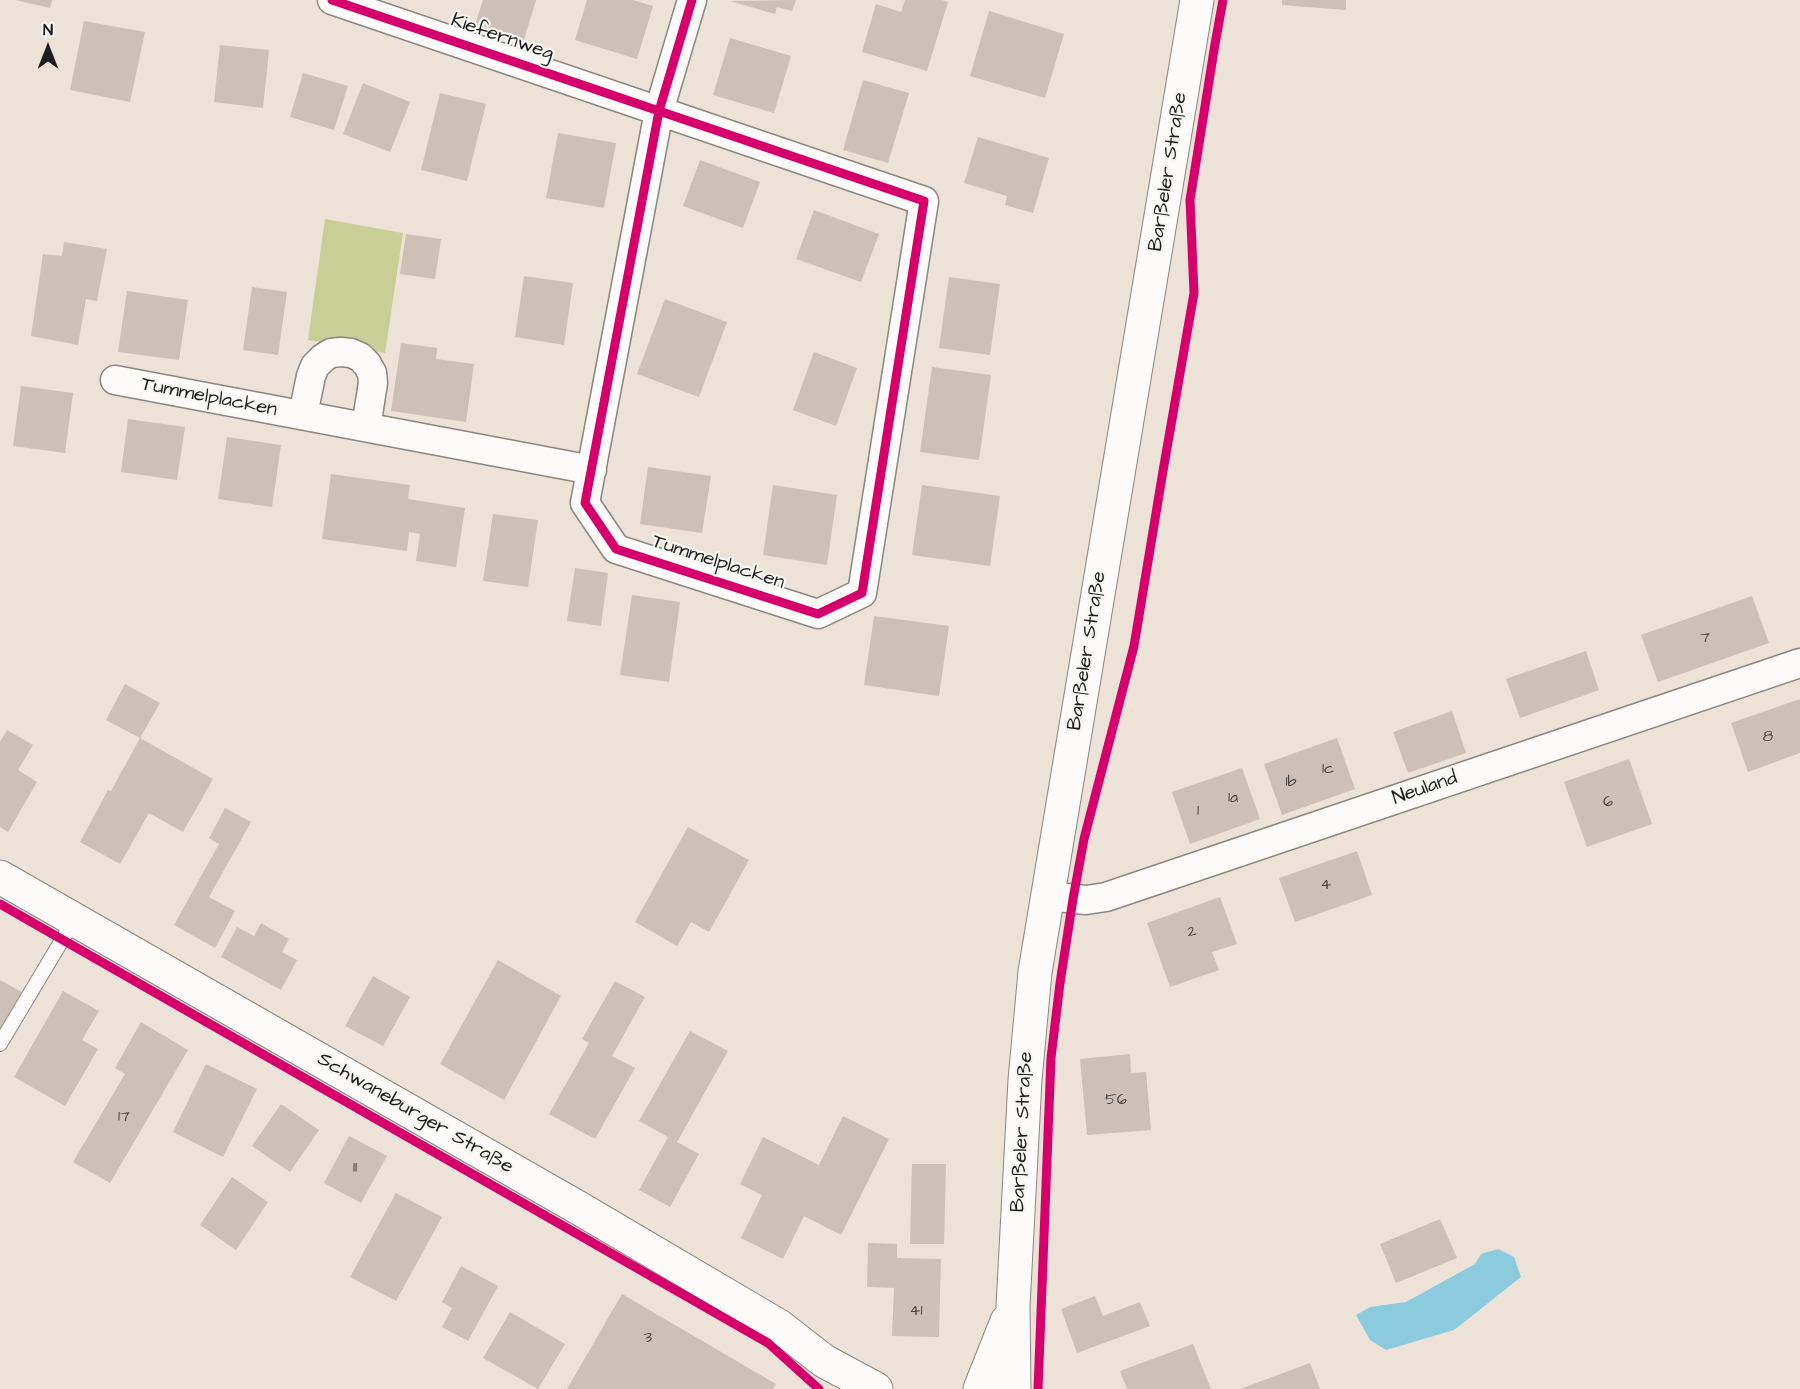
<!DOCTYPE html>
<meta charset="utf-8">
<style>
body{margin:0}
#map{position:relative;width:1800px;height:1389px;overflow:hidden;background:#ece2d7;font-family:"Architects Daughter",sans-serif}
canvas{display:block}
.north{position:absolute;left:18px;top:18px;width:60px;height:60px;-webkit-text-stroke:4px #f6f6f2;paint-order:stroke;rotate:0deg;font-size:16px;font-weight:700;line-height:24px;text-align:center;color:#1c1c1c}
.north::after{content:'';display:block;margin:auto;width:21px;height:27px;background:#1c1c1c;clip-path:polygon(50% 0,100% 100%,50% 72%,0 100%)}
</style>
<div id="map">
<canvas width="1800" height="1389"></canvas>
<div class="north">N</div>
</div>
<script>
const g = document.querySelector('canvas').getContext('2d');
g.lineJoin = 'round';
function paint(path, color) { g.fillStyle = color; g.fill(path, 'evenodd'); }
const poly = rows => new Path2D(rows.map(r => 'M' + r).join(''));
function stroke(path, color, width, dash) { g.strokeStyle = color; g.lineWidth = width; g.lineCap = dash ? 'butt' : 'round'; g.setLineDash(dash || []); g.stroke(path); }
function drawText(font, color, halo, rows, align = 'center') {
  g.font = font + ' "Architects Daughter",sans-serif'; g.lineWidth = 4.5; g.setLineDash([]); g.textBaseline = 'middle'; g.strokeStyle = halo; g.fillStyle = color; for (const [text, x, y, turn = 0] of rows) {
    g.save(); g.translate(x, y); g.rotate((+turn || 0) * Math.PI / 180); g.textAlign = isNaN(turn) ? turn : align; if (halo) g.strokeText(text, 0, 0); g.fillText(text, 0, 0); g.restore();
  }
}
paint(poly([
 [325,219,403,233,385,353,308,340]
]), '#c8ce96');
paint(poly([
 [1498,1249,1514,1257,1521,1277,1454,1330,1386,1350,1370,1340,1356,1315,1370,1307,1406,1302,1475,1264,1481,1254]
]), '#8ccade');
paint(poly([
 [15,0,52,0,50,8],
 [483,0,536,0,524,40,475,25],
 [587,0,633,0,653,6,637,59,575,40],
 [796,0,792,11,777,7,775,14,730,1],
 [905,0,942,0,948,2,927,71,862,52,876,4,901,12],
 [1282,0,1346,0,1346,10,1282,5],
 [989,11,1064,34,1045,98,970,76],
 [84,21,145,32,130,102,70,90],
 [730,38,791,56,774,113,713,95],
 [220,45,269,50,263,108,214,102],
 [303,73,348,86,334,130,290,117],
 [863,80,909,93,888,163,843,150],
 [363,83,410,102,390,152,343,134],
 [440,93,486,104,467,181,421,170],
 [558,133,616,143,604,208,546,198],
 [978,137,1049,158,1033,213,1005,205,1007,196,964,183],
 [700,160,760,182,743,228,683,206],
 [814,210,879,234,861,282,796,259],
 [406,234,441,239,435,279,400,274],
 [64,242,107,249,97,301,86,299,78,345,31,336,43,254,62,256],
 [524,276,573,283,564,345,515,337],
 [949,277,1000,284,990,355,939,348],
 [252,287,287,292,278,355,243,350],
 [127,291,188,300,179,360,118,352],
 [665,299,727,322,699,397,637,374],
 [401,343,437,348,436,359,474,364,466,422,391,411],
 [814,352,857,368,836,426,793,410],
 [932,367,991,375,979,460,920,452],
 [21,386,73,393,65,453,13,446],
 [128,419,185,427,177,480,121,472],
 [227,437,281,445,272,507,218,499],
 [648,467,711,476,702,533,640,524],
 [331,474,410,485,408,499,465,508,456,567,416,561,420,534,409,532,407,551,322,539],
 [773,485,837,495,827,565,763,555],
 [922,485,1000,496,990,566,912,555],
 [493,514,538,520,528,587,483,581],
 [575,568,608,573,601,626,567,621],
 [632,595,680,602,669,682,620,675],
 [1752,596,1769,643,1658,682,1641,635],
 [874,616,949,626,939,696,864,685],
 [1586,651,1599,690,1520,718,1506,679],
 [125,684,160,703,140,738,106,720],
 [1800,699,1800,753,1748,772,1731,723],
 [1452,711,1466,753,1408,773,1393,732],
 [7,730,33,745,18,770,37,782,8,832,0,827,0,742],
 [140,738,213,779,183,832,149,813,120,864,80,842,108,790,111,791],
 [1337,738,1355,789,1282,815,1264,764],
 [1629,759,1652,824,1587,847,1564,782],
 [1242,768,1260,819,1190,844,1172,792],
 [225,808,251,822,209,897,235,911,215,948,174,925,219,844,209,838],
 [688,827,749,860,709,932,691,922,677,946,635,922],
 [1357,851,1372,895,1295,922,1279,878],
 [1220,897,1237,944,1212,952,1219,970,1170,987,1147,923],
 [261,923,289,939,282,952,297,960,281,990,221,957,237,927,254,936],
 [498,960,561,996,504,1100,440,1064],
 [373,976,410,997,383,1046,345,1026],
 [0,980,22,992,0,1031],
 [615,981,645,997,612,1056,635,1068,595,1139,549,1114,589,1043,582,1039],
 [63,991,99,1011,82,1040,98,1049,65,1106,14,1077],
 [141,1022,188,1050,110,1183,73,1162,125,1074,115,1068],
 [690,1031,728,1051,677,1142,699,1154,670,1207,639,1190,668,1137,639,1121],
 [1130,1054,1131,1073,1146,1072,1151,1130,1087,1135,1080,1059],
 [206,1064,257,1089,223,1157,173,1132],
 [281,1104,319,1130,290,1172,252,1146],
 [843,1116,889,1139,841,1235,804,1216,783,1259,741,1238,762,1195,740,1184,763,1137,819,1165],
 [349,1136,387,1156,361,1203,324,1183],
 [912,1164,946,1164,944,1244,910,1244],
 [232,1177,268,1202,236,1250,200,1225],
 [396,1193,442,1217,396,1301,350,1277],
 [1440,1219,1457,1258,1396,1283,1380,1244],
 [868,1243,897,1244,897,1258,941,1259,939,1337,892,1336,894,1288,867,1287],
 [461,1266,498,1286,468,1341,442,1327,452,1308,442,1302],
 [622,1294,776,1384,773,1389,567,1389],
 [1095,1296,1103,1316,1140,1302,1150,1326,1077,1353,1061,1309],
 [510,1312,565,1344,538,1389,483,1358],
 [1193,1344,1211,1389,1127,1389,1120,1371],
 [1310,1363,1320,1389,1240,1389]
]), '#cdc0b7');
const lane = poly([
 [0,1044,74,920]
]);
const street = poly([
 [332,0,659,111,924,201,862,593,818,614,616,549,585,503,659,111,692,0],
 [115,380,592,470],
 [303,415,311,376,315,366,323,358,331,353,341,352,351,353,360,357,367,364,372,373,373,383,366,427],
 [1047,896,1086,900,1106,897,1800,663]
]);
const secondary = poly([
 [0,877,577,1207,779,1326,824,1361,876,1389],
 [980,1389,1007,1321],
 [1014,1389,1013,1306,1025,1080,1035,972,1197,0]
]);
stroke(lane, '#8b8680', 16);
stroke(street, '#8b8680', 31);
stroke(secondary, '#8b8680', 35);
stroke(lane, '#fcfbf9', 14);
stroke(street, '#fcfbf9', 28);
stroke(secondary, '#fcfbf9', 33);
stroke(poly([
 [332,0,659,111,924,201,862,593,818,614,616,549,585,503,659,111,692,0],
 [0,904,768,1343,819,1389],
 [1038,1389,1051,1058,1060,983,1073,899,1084,839,1134,646,1163,471,1194,293,1190,200,1215,44,1223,0]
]), '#d6006c', 9);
drawText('16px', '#484543', null, [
 ["7",1705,639],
 ["8",1768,738],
 ["1c",1328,770],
 ["1b",1291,783],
 ["1a",1233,799],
 ["6",1608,803],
 ["1",1198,812],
 ["4",1326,886],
 ["2",1192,933],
 ["56",1116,1101],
 ["17",124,1118],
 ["11",355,1169],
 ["41",916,1312],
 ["3",648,1339]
]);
drawText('20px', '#1c1c1c', '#f6f6f2', [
 ["Kiefernweg",502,38,19],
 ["Barßeler Straße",1169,172,-81],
 ["Tummelplacken",209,398,11],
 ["Tummelplacken",718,563,18],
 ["Barßeler Straße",1088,651,-81],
 ["Neuland",1425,789,-19],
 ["Schwaneburger Straße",415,1114,30],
 ["Barßeler Straße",1023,1132,-87]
]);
</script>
